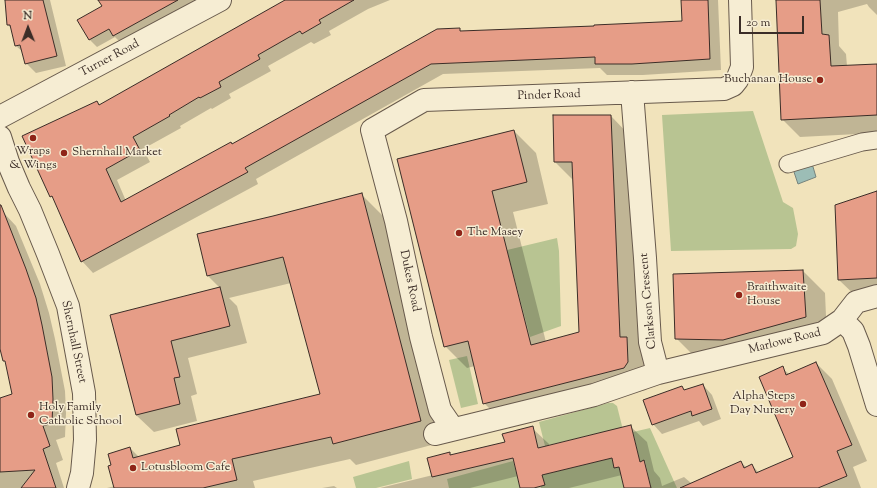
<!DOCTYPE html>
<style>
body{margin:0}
#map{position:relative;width:877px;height:488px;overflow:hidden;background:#f1e3bb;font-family:"Sorts Mill Goudy",serif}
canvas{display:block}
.north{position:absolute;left:8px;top:8px;width:40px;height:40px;-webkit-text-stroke:3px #f6edd3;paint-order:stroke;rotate:359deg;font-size:11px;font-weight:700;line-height:16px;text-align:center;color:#3b2d27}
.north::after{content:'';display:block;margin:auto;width:14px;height:18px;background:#3b2d27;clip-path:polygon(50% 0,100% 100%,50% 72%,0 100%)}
.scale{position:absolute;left:739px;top:16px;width:65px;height:18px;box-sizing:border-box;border:2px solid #3b2d27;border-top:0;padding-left:5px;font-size:12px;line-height:14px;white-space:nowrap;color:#3b2d27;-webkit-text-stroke:3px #f6edd3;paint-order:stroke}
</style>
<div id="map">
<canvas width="877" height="488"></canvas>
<div class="north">N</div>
<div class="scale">20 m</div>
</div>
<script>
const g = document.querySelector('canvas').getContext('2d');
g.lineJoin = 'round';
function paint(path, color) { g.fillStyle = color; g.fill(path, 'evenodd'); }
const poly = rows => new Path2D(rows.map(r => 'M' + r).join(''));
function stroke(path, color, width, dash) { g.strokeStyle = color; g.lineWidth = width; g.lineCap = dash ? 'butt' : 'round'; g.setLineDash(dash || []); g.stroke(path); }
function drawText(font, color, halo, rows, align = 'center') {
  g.font = font + ' "Sorts Mill Goudy",serif'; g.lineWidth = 3; g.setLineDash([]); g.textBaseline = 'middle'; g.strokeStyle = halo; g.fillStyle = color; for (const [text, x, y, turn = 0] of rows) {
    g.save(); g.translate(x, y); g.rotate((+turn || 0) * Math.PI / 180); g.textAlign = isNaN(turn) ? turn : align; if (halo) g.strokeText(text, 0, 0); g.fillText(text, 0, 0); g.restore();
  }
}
paint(poly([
 [753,111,783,202,793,208,798,234,796,246,791,249,671,251,662,115],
 [557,238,559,251,561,326,530,337,507,250],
 [467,356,478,404,461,408,449,360],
 [608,403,613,403,617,406,624,434,599,433,545,446,539,422],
 [650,428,677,488,651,488,645,461,640,462,633,432],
 [612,458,619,467,624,488,541,488,541,486,544,485,542,475],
 [409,461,412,479,376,488,356,488,353,477],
 [513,461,520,488,449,488,447,479]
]), '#b8c492');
const water = poly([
 [811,160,816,177,798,184,792,166,811,160]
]);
paint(water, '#9cbdb6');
stroke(water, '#75837d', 1);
paint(poly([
 [7,0,50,0,66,66,36,73,26,63,23,52,16,46,12,29,8,25],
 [100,0,197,0,121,43,115,37,97,47,90,40,103,6],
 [286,0,390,0,368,9,329,31,331,35,314,44,311,42,268,66,271,71,229,94,231,98,212,109,211,108,180,126,181,128,143,149,150,162,117,180,126,201,459,29,462,32,595,27,683,22,682,0,718,0,721,70,643,75,607,75,600,68,443,74,256,179,258,184,93,273,82,261,55,200,51,196,97,102,101,106],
 [777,0,877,0,877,15,869,7,867,4,838,12,839,46,846,54,847,66,877,65,877,133,800,137,782,119],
 [611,116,632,138,641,352,648,359,650,384,646,390,506,425,484,403,475,366,467,368,445,346,398,159,514,131,536,153,548,204,513,212,546,342,580,332,574,181,555,162],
 [877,193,877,302,862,302,839,280],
 [361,194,383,216,443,442,356,465,350,459,253,481,255,488,107,488,115,486,113,465,130,448,139,457,181,446,321,395,291,283,229,298,237,306,247,343,188,358,197,394,191,396,197,421,154,432,136,415,111,316,220,288,208,276,199,235],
 [3,212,16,226,40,284,49,313,55,339,65,391,66,413,65,437,56,440,63,460,56,463,64,488,0,488,0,399,13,395,7,363,5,361,0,342,0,213],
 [803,271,825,293,827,339,698,360,676,338],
 [816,363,832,379,867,461,853,467,861,488,625,488,622,475,569,488,521,488,518,476,470,488,380,488,433,475,449,453,452,456,506,443,532,428,549,444,549,446,630,426,647,442,654,471,660,478,662,486,684,477,691,483,741,462,747,468,752,465,759,473,794,458,782,368,789,374],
 [703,385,712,395,721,419,703,426,699,421,662,434,653,424,682,387,685,391],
 [334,486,337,488,322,488]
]), '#0003');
const building = poly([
 [5,0,43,0,57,56,25,64,20,45,15,46,10,25,7,25,5,0],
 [98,0,178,0,113,36,109,29,89,40,77,20,102,6,98,0],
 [285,0,354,0,319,20,321,23,302,34,300,31,258,55,260,59,219,82,221,87,200,98,199,97,169,115,170,116,133,137,140,150,106,169,121,202,231,142,232,144,437,29,460,28,460,31,594,26,594,25,682,21,681,0,708,0,710,59,632,64,595,64,595,57,431,64,245,168,248,172,81,262,52,196,50,197,22,136,97,101,99,105,285,0],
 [776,0,820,0,822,34,829,35,831,66,877,64,877,115,781,120,776,0],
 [553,115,611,115,620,337,627,337,628,362,624,368,483,404,468,341,444,347,397,159,514,130,527,182,492,191,531,345,579,332,572,162,554,162,553,115],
 [877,191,877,278,838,280,835,205,877,191],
 [362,193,421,421,333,444,331,437,232,459,237,480,203,488,114,488,108,466,111,465,108,454,130,447,133,458,180,445,176,429,320,394,283,257,207,276,197,234,273,216,362,193],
 [0,205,1,205,26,269,36,298,42,325,52,377,53,399,52,423,43,426,50,446,43,449,56,488,21,488,35,470,0,472,0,398,12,394,5,361,3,361,0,349,0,205],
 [803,270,806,317,723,340,675,339,673,274,803,270],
 [220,287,230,326,171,341,180,377,174,378,180,404,136,415,110,315,220,287],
 [816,362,852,445,837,451,847,476,818,488,680,488,741,461,744,468,752,464,756,473,793,457,759,377,783,366,786,375,816,362],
 [703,384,712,409,692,416,691,411,652,425,643,400,682,386,684,390,703,384],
 [631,425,640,462,644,460,651,488,624,488,619,467,614,468,612,458,542,475,545,485,534,488,520,488,513,458,432,477,427,458,450,452,450,455,505,442,502,434,533,426,538,448,631,425]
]);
paint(building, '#e69d87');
stroke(building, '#3b2d27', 1);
const pedestrian = poly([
 [788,164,862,142,877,140]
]);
const minor = poly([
 [632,92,645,258,650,342,658,373],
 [0,117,220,0],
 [842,320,856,302,877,296],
 [453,429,440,410,421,337,396,221,372,130,424,100,724,89,733,85,737,80,742,67,740,0],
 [435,434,594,395,658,373,823,333,842,320,853,331,859,346,877,405]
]);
const tertiary = poly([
 [0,137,8,162,19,188,30,210,48,254,68,306,84,393,85,440,82,473,78,488]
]);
stroke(pedestrian, '#685a4c', 19);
stroke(minor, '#685a4c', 24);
stroke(tertiary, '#685a4c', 24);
stroke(pedestrian, '#f6edd3', 17);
stroke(minor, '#f6edd3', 22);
stroke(tertiary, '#f6edd3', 22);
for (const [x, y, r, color] of [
 [820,80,4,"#8f2418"],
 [33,138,4,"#8f2418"],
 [64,153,4,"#8f2418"],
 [459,233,4,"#8f2418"],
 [739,295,4,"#8f2418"],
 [803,404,4,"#8f2418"],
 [31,415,4,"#8f2418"],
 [133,468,4,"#8f2418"]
]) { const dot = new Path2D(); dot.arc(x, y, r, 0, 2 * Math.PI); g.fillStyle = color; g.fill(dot); stroke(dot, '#f6edd3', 1.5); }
drawText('12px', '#3b2d27', '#f6edd3', [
 ["Turner Road",110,59,-28],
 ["Pinder Road",549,96,-2],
 ["Dukes Road",409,281,78],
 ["Clarkson Crescent",649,301,-95],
 ["Shernhall Street",73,342,78],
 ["Marlowe Road",785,342,-14]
]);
drawText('12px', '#3b2d27', '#f6edd3', [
 ["Buchanan House",812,80,"right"],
 ["Wraps",33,152,"center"],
 ["& Wings",33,166,"center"],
 ["Shernhall Market",72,153],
 ["The Masey",467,233],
 ["Braithwaite",747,288],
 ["House",747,302],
 ["Alpha Steps",795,397,"right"],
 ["Day Nursery",795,411,"right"],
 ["Holy Family",39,408],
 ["Catholic School",39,422],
 ["Lotusbloom Cafe",141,468]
], 'left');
</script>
